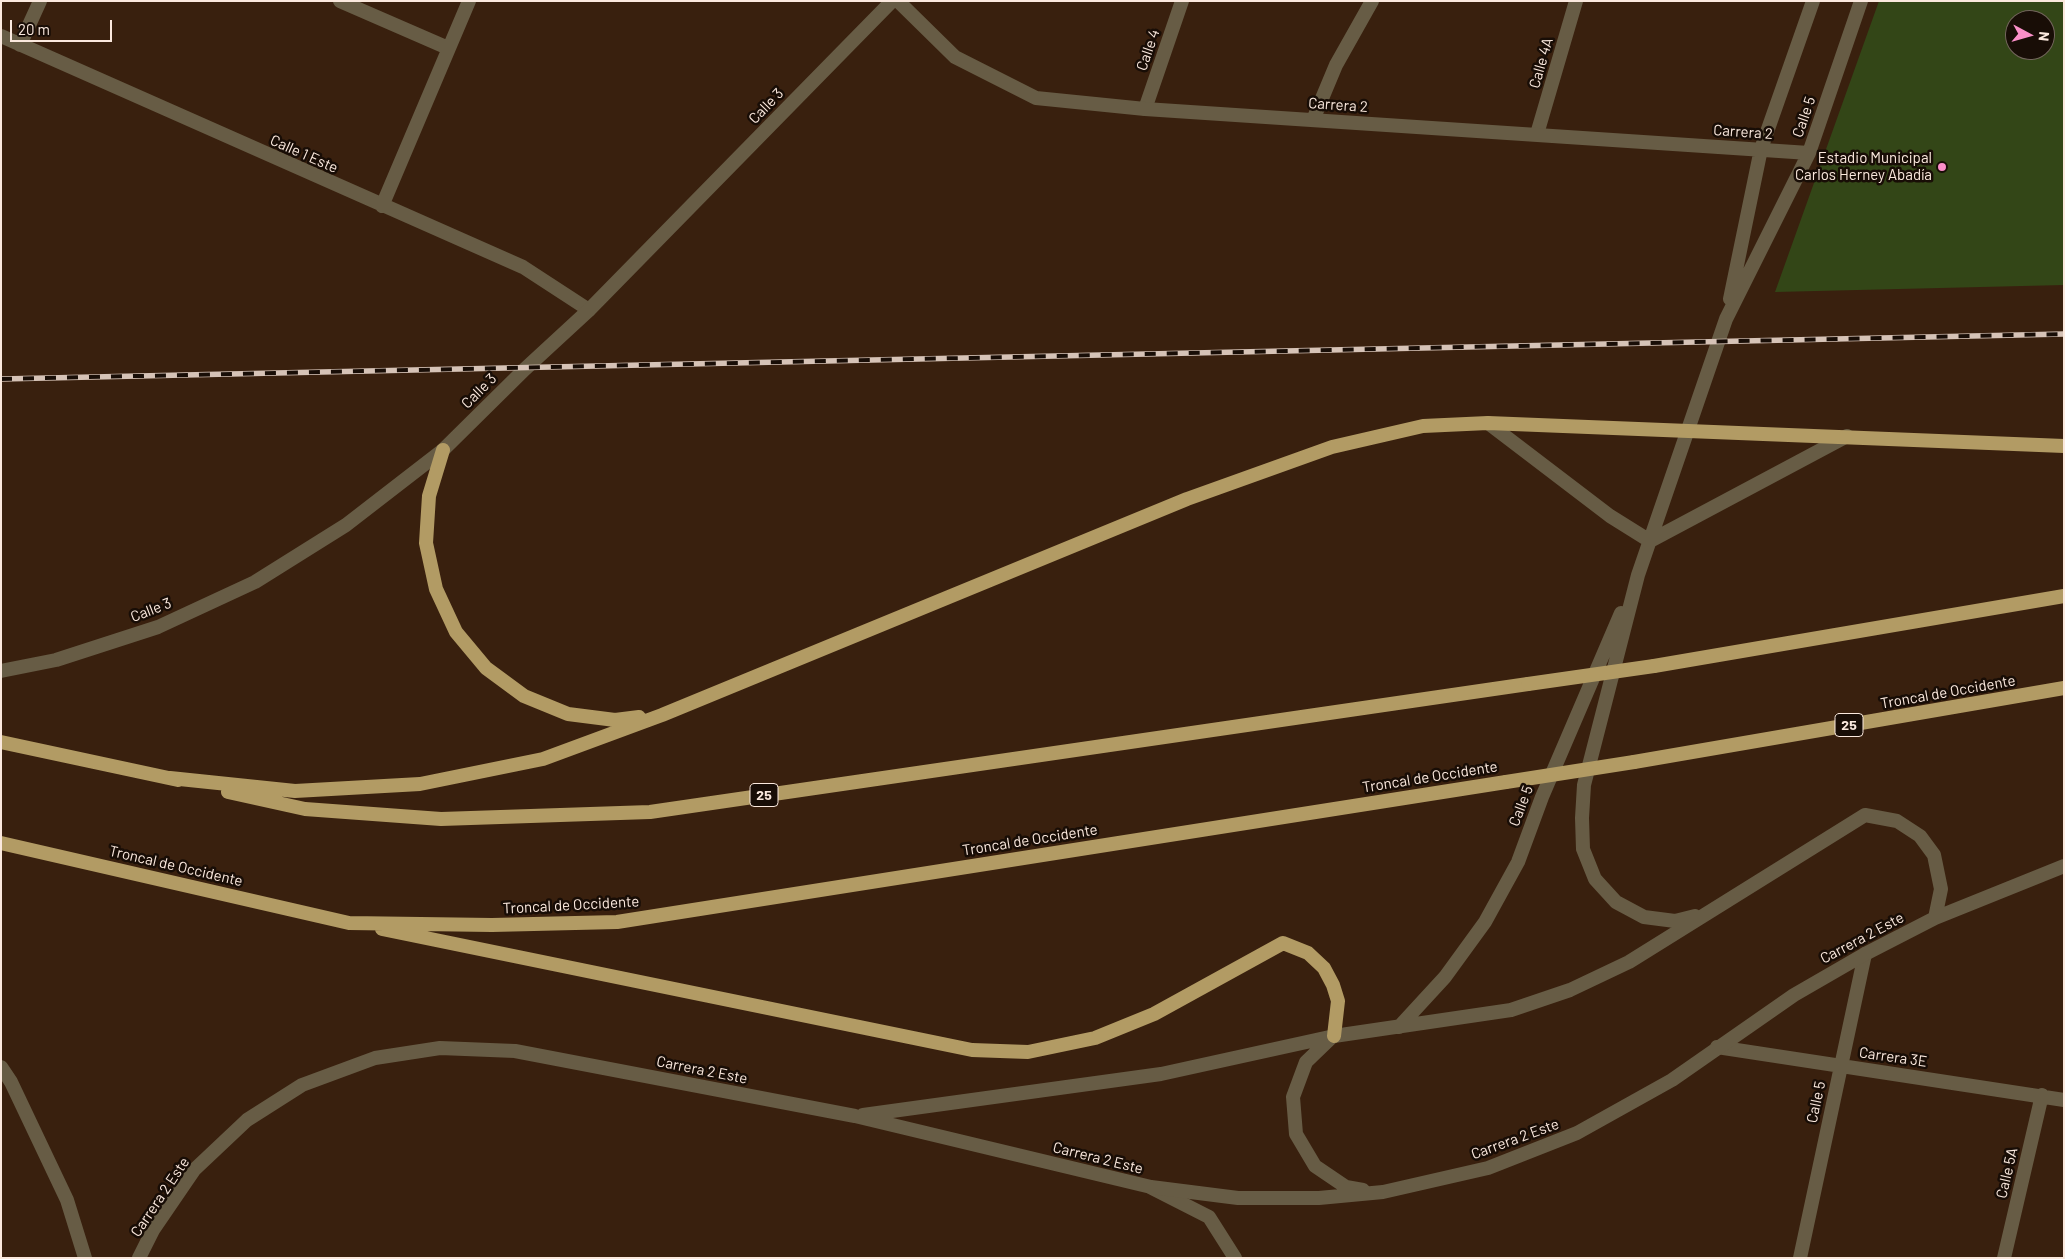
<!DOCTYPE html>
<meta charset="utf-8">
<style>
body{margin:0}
#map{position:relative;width:2065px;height:1259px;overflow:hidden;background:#39200e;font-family:Barlow,sans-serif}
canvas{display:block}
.frame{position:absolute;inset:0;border:2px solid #fbe9de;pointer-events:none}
.north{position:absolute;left:2005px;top:10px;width:50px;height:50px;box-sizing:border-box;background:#180d06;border:1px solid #73655c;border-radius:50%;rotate:96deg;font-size:14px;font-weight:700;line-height:20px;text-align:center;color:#fbe9de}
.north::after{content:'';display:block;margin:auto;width:18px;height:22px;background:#fa8fc8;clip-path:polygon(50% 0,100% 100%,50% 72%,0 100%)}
.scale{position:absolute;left:10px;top:20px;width:102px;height:22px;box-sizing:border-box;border:2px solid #fbe9de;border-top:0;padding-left:6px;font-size:15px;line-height:18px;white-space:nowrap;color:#fbe9de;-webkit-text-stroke:4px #180d06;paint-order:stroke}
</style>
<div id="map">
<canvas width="2065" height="1259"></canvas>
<div class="frame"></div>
<div class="north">N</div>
<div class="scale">20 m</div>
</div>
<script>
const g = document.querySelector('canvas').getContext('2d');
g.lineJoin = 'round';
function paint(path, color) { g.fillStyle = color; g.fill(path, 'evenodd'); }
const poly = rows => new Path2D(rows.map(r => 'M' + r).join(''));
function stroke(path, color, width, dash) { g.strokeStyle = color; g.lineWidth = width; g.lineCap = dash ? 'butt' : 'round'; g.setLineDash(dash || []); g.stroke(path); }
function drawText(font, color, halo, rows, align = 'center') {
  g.font = font + ' Barlow,sans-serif'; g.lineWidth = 5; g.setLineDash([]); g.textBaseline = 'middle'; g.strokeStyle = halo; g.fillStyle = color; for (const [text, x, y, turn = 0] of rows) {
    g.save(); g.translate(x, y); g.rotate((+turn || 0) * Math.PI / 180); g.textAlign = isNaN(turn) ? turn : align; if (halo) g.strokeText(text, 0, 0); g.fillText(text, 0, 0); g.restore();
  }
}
paint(poly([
 [1879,1,2064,1,2064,285,1775,292],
 [2015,20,2045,20,2045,50,2015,50]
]), '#334617');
stroke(poly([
 [1313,120,1336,65,1372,1]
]), '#675c45', 14);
stroke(poly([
 [340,1,448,48],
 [1,36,523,267,589,310],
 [20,45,40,1],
 [1145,109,1182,1],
 [1537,134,1576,1],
 [382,206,469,1],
 [1717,1047,2064,1100],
 [1152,1188,1209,1217,1235,1258],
 [1800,1258,1865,954],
 [2004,1258,2042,1095]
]), '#675c45', 14);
stroke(poly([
 [898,1,955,57,1036,98,1145,109,1809,153],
 [1730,299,1761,149,1813,1],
 [1488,423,1610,516,1650,541,1847,436],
 [1,671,56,660,158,627,255,582,346,525,443,450,525,369,589,310,892,1],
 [1695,916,1675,921,1644,917,1616,902,1595,879,1583,849,1582,818,1584,785,1638,575,1726,319,1809,153,1861,1],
 [1399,1027,1445,977,1485,922,1518,862,1542,797,1621,613],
 [1333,1036,1306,1062,1293,1097,1296,1134,1315,1166,1346,1187,1363,1190],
 [1,1067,11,1082,67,1200,85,1258],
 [863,1115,1161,1074,1334,1036,1511,1010,1570,990,1629,962,1865,815,1897,821,1920,836,1934,855,1941,889,1935,918],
 [139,1258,153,1230,194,1170,247,1120,302,1085,375,1058,440,1048,515,1051,855,1116,1151,1187,1238,1198,1319,1198,1383,1192,1488,1168,1577,1133,1672,1080,1794,995,1865,954,1935,918,2064,866]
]), '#675c45', 14);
stroke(poly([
 [443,450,429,496,426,543,436,589,456,632,486,668,524,696,568,714,615,720,639,717],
 [1654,666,2064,596],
 [1,742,178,780],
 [1634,762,2064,688],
 [170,778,295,791,420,784,543,759,662,715,1187,499,1332,447,1423,426,1488,423,2064,446],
 [228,792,305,809,441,819,650,812,1528,684],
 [1,843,349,923,492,925,617,922,1506,782],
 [382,929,972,1050,1028,1052,1095,1038,1154,1014,1283,943,1308,953,1324,968,1333,985,1338,1001,1334,1036]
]), '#b29b64', 14);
const rail = poly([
 [1,379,2064,334]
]);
stroke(rail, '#d6c3b7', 5.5);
stroke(rail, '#180d06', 4, [11]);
stroke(poly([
 [1528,684,1654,666],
 [1506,782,1634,762]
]), '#b29b64', 14);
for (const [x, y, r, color] of [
 [1942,167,5,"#fa8fc8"]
]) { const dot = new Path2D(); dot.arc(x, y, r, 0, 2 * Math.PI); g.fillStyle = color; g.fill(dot); stroke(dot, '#180d06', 2); }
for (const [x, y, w] of [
 [1849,725,28],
 [764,795,28]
]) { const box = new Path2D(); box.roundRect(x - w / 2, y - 11.5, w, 23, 4); g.fillStyle = '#180d06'; g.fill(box); stroke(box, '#fbe9de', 1); }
drawText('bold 14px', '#fbe9de', null, [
 ["25",1849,725],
 ["25",764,795]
]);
drawText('15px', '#fbe9de', '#180d06', [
 ["Calle 4",1148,50,-71],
 ["Calle 4A",1541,63,-74],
 ["Carrera 2",1338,105,4],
 ["Calle 3",766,106,-46],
 ["Calle 5",1804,117,-71],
 ["Carrera 2",1743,132,4],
 ["Calle 1 Este",304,154,24],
 ["Calle 3",479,391,-45],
 ["Calle 3",151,610,-21],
 ["Troncal de Occidente",1948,692,-10],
 ["Troncal de Occidente",1430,777,-9],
 ["Calle 5",1521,806,-69],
 ["Troncal de Occidente",1030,840,-9],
 ["Troncal de Occidente",176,866,13],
 ["Troncal de Occidente",571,905,-3],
 ["Carrera 2 Este",1862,938,-28],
 ["Carrera 3E",1893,1057,8],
 ["Carrera 2 Este",702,1070,11],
 ["Calle 5",1816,1102,-78],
 ["Carrera 2 Este",1515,1139,-20],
 ["Carrera 2 Este",1098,1158,14],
 ["Calle 5A",2007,1173,-77],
 ["Carrera 2 Este",160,1197,-56]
]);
drawText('15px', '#fbe9de', '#180d06', [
 ["Estadio Municipal",1932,158],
 ["Carlos Herney Abadía",1932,175]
], 'right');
</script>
